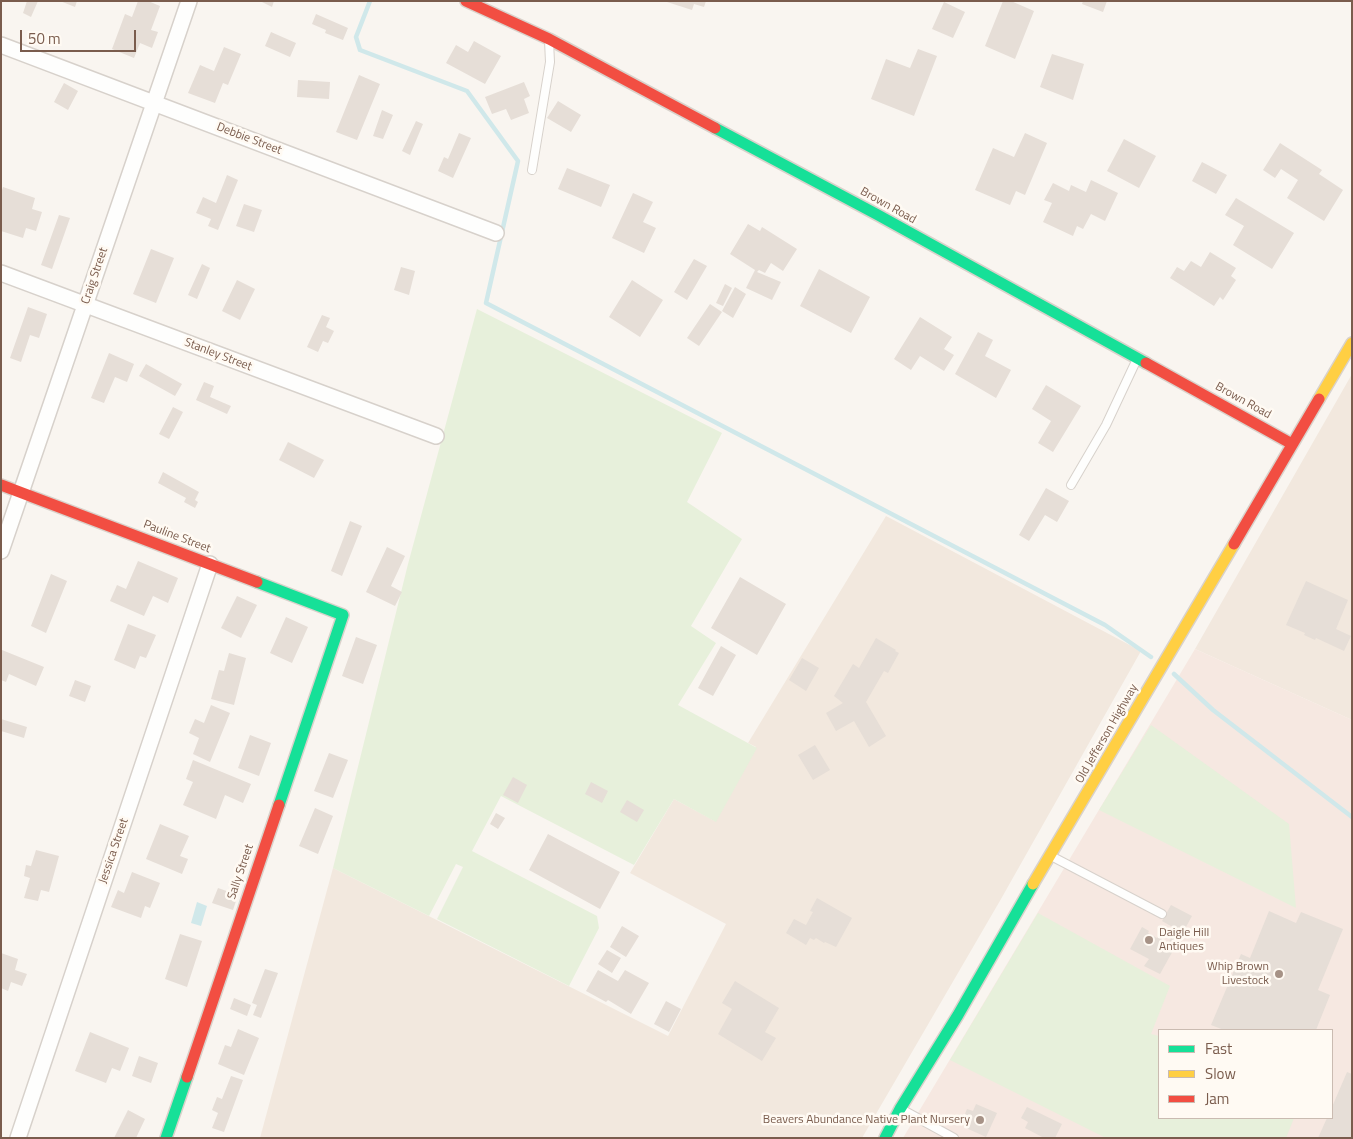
<!DOCTYPE html>
<style>
body{margin:0}
#map{position:relative;width:1353px;height:1139px;overflow:hidden;background:#f9f5f0;font-family:"Titillium Web",sans-serif}
canvas{display:block}
.frame{position:absolute;inset:0;border:2px solid #7a5c4d;pointer-events:none}
.legend{position:absolute;left:1158px;top:1029px;width:175px;height:90px;box-sizing:border-box;background:#fffaf3;border:1px solid #cabbb1;margin:0;padding:6px 9px;list-style:none;font-size:15px;color:#7a5c4d}
.legend li{display:flex;align-items:center;gap:10px;height:25px}
.legend b{width:25px;border:1px solid #cabbb1}
.scale{position:absolute;left:20px;top:30px;width:116px;height:22px;box-sizing:border-box;border:2px solid #7a5c4d;border-top:0;padding-left:6px;font-size:15px;line-height:18px;white-space:nowrap;color:#7a5c4d;-webkit-text-stroke:4px #fffaf3;paint-order:stroke}
</style>
<div id="map">
<canvas width="1353" height="1139"></canvas>
<div class="frame"></div>
<ul class="legend">
<li><b style="height:6px;background:#16e098"></b>Fast</li>
<li><b style="height:6px;background:#ffcf43"></b>Slow</li>
<li><b style="height:6px;background:#f24e42"></b>Jam</li>
</ul>
<div class="scale">50 m</div>
</div>
<script>
const g = document.querySelector('canvas').getContext('2d');
g.lineJoin = 'round';
function paint(path, color) { g.fillStyle = color; g.fill(path, 'evenodd'); }
const poly = rows => new Path2D(rows.map(r => 'M' + r).join(''));
function stroke(path, color, width, dash) { g.strokeStyle = color; g.lineWidth = width; g.lineCap = dash ? 'butt' : 'round'; g.setLineDash(dash || []); g.stroke(path); }
function drawText(font, color, halo, rows, align = 'center') {
  g.font = font + ' "Titillium Web",sans-serif'; g.lineWidth = 5; g.setLineDash([]); g.textBaseline = 'middle'; g.strokeStyle = halo; g.fillStyle = color; for (const [text, x, y, turn = 0] of rows) {
    g.save(); g.translate(x, y); g.rotate((+turn || 0) * Math.PI / 180); g.textAlign = isNaN(turn) ? turn : align; if (halo) g.strokeText(text, 0, 0); g.fillText(text, 0, 0); g.restore();
  }
}
paint(poly([
 [1352,374,1352,720,1195,649],
 [886,516,1141,651,1001,899,862,1138,260,1138,333,868,668,1036,726,924,630,873,674,799,715,821,756,747,748,743]
]), '#f2e8de');
paint(poly([
 [1195,649,1352,720,1352,1138,903,1138],
 [1159,1030,1332,1030,1332,1118,1159,1118]
]), '#f6e8e1');
paint(poly([
 [477,309,722,433,687,502,742,539,691,626,716,643,678,705,757,748,716,822,674,799,634,865,501,796,472,851,597,916,599,928,569,986,437,919,463,867,456,864,429,916,333,868,408,564],
 [1151,725,1289,824,1296,908,1099,810],
 [1038,913,1170,986,1151,1034,1159,1036,1159,1118,1294,1118,1286,1138,1106,1138,950,1060]
]), '#e7f0db');
paint(poly([
 [197,902,207,906,201,926,191,923]
]), '#d0e8ea');
stroke(poly([
 [370,1,356,37,360,50,467,91,518,161,486,303,1105,625,1151,657],
 [1174,674,1213,710,1352,817]
]), '#d0e8ea', 4.5);
paint(poly([
 [27,1,38,1,31,17,23,13],
 [60,1,77,1,75,7],
 [138,1,148,1,160,6,151,30,158,32,152,48,140,43,134,58,112,49,125,14,132,17],
 [260,1,274,1,272,7],
 [706,1,704,7,694,4,692,10,667,2],
 [1003,1,1011,1,1034,11,1015,59,985,46],
 [1083,1,1107,1,1103,12,1082,4],
 [944,2,965,12,953,38,932,29],
 [316,14,348,28,343,40,325,33,326,30,312,24],
 [271,32,296,43,290,57,265,46],
 [474,41,501,56,485,84,446,63,456,45,468,52],
 [224,47,241,54,228,85,223,83,215,103,188,93,200,65,214,71],
 [918,49,937,56,914,116,871,99,886,59,910,68],
 [1052,54,1084,64,1073,100,1040,87],
 [359,75,380,84,357,140,336,132],
 [298,80,330,82,329,99,297,97],
 [524,82,530,96,524,99,529,113,511,120,506,109,492,114,485,97],
 [64,83,78,91,68,110,54,102],
 [558,101,581,115,571,132,547,118],
 [382,110,393,115,383,139,373,136],
 [416,121,423,124,410,155,402,151],
 [459,133,471,138,453,178,438,171,444,157,448,159],
 [1025,133,1047,143,1025,195,1016,191,1010,205,975,190,993,148,1014,157],
 [1124,139,1156,156,1139,188,1107,171],
 [1280,143,1322,170,1319,174,1343,190,1324,221,1287,198,1298,180,1281,169,1275,178,1263,170],
 [1202,162,1227,175,1216,194,1192,181],
 [567,168,610,185,601,207,558,189],
 [227,175,238,180,218,230,208,226,211,219,196,213,203,197,216,203],
 [1091,180,1118,193,1105,221,1091,214,1083,229,1077,226,1073,236,1043,222,1052,203,1044,200,1053,183,1069,191,1071,185,1086,192],
 [3,187,35,198,32,209,42,212,36,231,26,228,23,238,1,231,1,193],
 [633,193,653,202,643,222,656,228,644,253,612,238],
 [1236,198,1294,233,1272,269,1233,245,1244,226,1225,215],
 [244,204,262,210,254,232,236,226],
 [59,215,70,218,52,269,41,265],
 [748,224,760,231,762,227,797,249,783,271,771,263,765,273,759,270,757,272,781,282,772,300,746,288,755,270,730,254],
 [151,249,174,258,156,303,133,294],
 [1210,252,1236,268,1231,276,1236,280,1223,300,1220,297,1214,306,1170,278,1177,267,1184,271,1191,261,1201,267],
 [694,259,707,266,687,300,674,292],
 [202,264,210,268,197,299,188,295],
 [401,267,415,271,409,295,394,290],
 [819,269,870,297,851,333,800,306],
 [237,280,255,289,240,320,222,311],
 [632,280,663,300,640,337,609,317],
 [725,284,732,288,723,306,716,303],
 [735,287,746,294,733,318,722,311],
 [710,304,722,312,699,346,687,338],
 [28,307,47,314,39,338,30,335,21,362,10,358],
 [322,315,330,318,326,327,334,331,328,343,323,341,318,352,307,347],
 [920,317,952,337,944,349,954,355,944,371,920,356,911,370,894,359],
 [978,332,993,340,985,356,1011,370,996,398,955,374],
 [109,353,134,364,127,382,115,377,104,403,91,398],
 [146,364,182,384,175,396,139,376],
 [204,382,214,386,210,397,231,406,227,414,196,400],
 [1046,385,1081,406,1053,452,1038,443,1051,421,1032,409],
 [173,407,183,412,169,439,159,434],
 [288,442,324,460,314,478,279,460],
 [163,472,199,492,195,500,198,502,195,508,184,502,186,498,158,483],
 [1046,488,1069,501,1057,522,1045,515,1029,541,1019,535],
 [350,521,362,526,342,576,331,571],
 [387,547,405,556,391,586,402,592,395,606,366,592],
 [138,561,178,578,168,603,153,596,144,616,110,601,117,585,126,589],
 [51,574,67,581,46,633,31,626],
 [740,577,786,604,757,655,711,628],
 [1306,581,1348,600,1336,629,1351,636,1344,651,1316,638,1315,640,1304,635,1305,633,1286,625],
 [237,596,257,605,241,638,221,628],
 [286,617,308,627,292,663,270,653],
 [128,624,156,635,146,658,140,656,135,669,114,660],
 [356,637,377,645,363,684,342,676],
 [876,638,896,650,895,651,899,653,888,673,884,671,866,702,886,736,869,747,854,721,836,731,826,713,843,703,834,696,853,664,859,668],
 [721,646,736,655,713,696,698,688],
 [2,650,44,667,36,686,9,674,6,682,1,680,1,653],
 [229,653,246,658,234,705,211,699,219,670,224,671],
 [802,658,819,668,806,691,789,680],
 [75,680,91,686,85,702,69,696],
 [211,705,230,713,210,762,193,754,199,738,189,733,195,719,204,723],
 [1,719,27,727,24,738,1,731],
 [250,735,271,743,259,776,238,768],
 [815,745,830,770,813,780,798,755],
 [329,753,348,760,333,798,314,791],
 [193,760,251,784,243,803,225,795,216,819,183,805,193,782,186,779],
 [513,777,527,785,518,803,503,795],
 [591,782,608,791,602,803,585,794],
 [627,800,644,810,637,822,620,812],
 [315,808,333,816,318,854,299,846],
 [496,813,505,818,498,829,490,824],
 [160,824,189,836,180,856,188,859,182,874,146,859],
 [548,834,620,872,600,909,529,870],
 [36,850,59,856,49,892,41,890,38,901,24,898,30,878,24,876,26,865,31,866],
 [132,872,160,883,150,908,145,906,141,918,111,907,118,890,124,893],
 [218,888,238,895,233,910,212,903],
 [817,898,852,918,836,947,825,942,824,943,816,938,814,940,810,938,806,945,786,933,794,919,806,925,813,912,810,911],
 [1171,905,1192,916,1182,934,1180,932,1173,946,1175,947,1160,974,1144,966,1149,959,1130,949,1142,927,1149,931,1148,933,1157,938,1158,937,1162,939,1162,940,1168,944,1176,929,1162,921],
 [1269,911,1296,923,1301,912,1343,929,1318,990,1330,995,1316,1030,1224,1030,1211,1025,1241,954,1250,958],
 [622,926,639,936,626,957,610,947],
 [180,934,202,941,187,987,165,979],
 [607,950,621,958,612,973,598,964],
 [1,953,18,959,15,970,27,974,22,986,11,982,8,991,1,988],
 [265,969,278,973,261,1018,253,1015,257,1005,252,1003],
 [598,970,618,981,625,970,649,983,631,1014,608,1000,606,1002,586,991],
 [735,981,779,1008,765,1032,776,1038,762,1061,718,1034,732,1009,722,1003],
 [234,998,251,1005,247,1016,230,1009],
 [666,1001,681,1009,669,1032,654,1024],
 [238,1029,259,1038,244,1075,218,1064,225,1045,231,1047],
 [90,1032,129,1048,120,1071,112,1068,106,1083,75,1071],
 [139,1056,158,1063,151,1083,132,1076],
 [1347,1072,1352,1074,1352,1138,1318,1138,1327,1118,1332,1118,1332,1107],
 [231,1076,243,1080,224,1132,212,1128,218,1113,212,1110,217,1097,222,1099],
 [976,1104,997,1113,986,1137,966,1128,969,1121,963,1119,967,1109,973,1111],
 [1027,1107,1062,1124,1055,1138,1044,1138,1025,1128,1028,1122,1021,1118],
 [128,1110,145,1119,136,1138,114,1138]
]), '#e6ded7');
const lane = poly([
 [532,170,550,62,549,41],
 [1071,485,1106,425,1137,359],
 [1053,857,1162,914],
 [903,1110,954,1138]
]);
const street = poly([
 [1,45,496,233],
 [1,273,436,436],
 [1,551,189,1],
 [18,1138,210,564]
]);
const fast = poly([
 [715,128,878,215,1146,363],
 [257,582,343,615,279,805],
 [166,1138,187,1077],
 [885,1138,900,1109,958,1015,1033,884]
]);
const slow = poly([
 [1319,399,1352,343],
 [1033,884,1234,544]
]);
const jam = poly([
 [466,1,549,39,715,128],
 [1146,363,1292,444],
 [1,485,257,582],
 [1234,544,1319,399],
 [187,1077,279,805]
]);
stroke(lane, '#d7d1cb', 10);
stroke(street, '#d7d1cb', 18);
stroke(fast, '#d9d2cb', 14);
stroke(slow, '#d9d2cb', 14);
stroke(jam, '#d9d2cb', 14);
stroke(lane, '#fefefd', 8);
stroke(street, '#fefefd', 15);
stroke(fast, '#16e098', 11);
stroke(slow, '#ffcf43', 11);
stroke(jam, '#f24e42', 11);
for (const [x, y, r, color] of [
 [1149,940,5,"#a69286"],
 [1279,974,5,"#a69286"],
 [980,1120,5,"#a69286"]
]) { const dot = new Path2D(); dot.arc(x, y, r, 0, 2 * Math.PI); g.fillStyle = color; g.fill(dot); stroke(dot, '#fffaf3', 2); }
drawText('12px', '#7a5c4d', '#fffaf3', [
 ["Debbie Street",249,139,21],
 ["Brown Road",888,206,29],
 ["Craig Street",95,276,-71],
 ["Stanley Street",218,355,21],
 ["Brown Road",1243,401,29],
 ["Pauline Street",177,537,21],
 ["Old Jefferson Highway",1107,734,-60],
 ["Jessica Street",114,851,-71],
 ["Sally Street",241,872,-71]
]);
drawText('12px', '#7a5c4d', '#fffaf3', [
 ["Daigle Hill",1159,933,"left"],
 ["Antiques",1159,947,"left"],
 ["Whip Brown",1269,967],
 ["Livestock",1269,981],
 ["Beavers Abundance Native Plant Nursery",970,1120]
], 'right');
</script>
